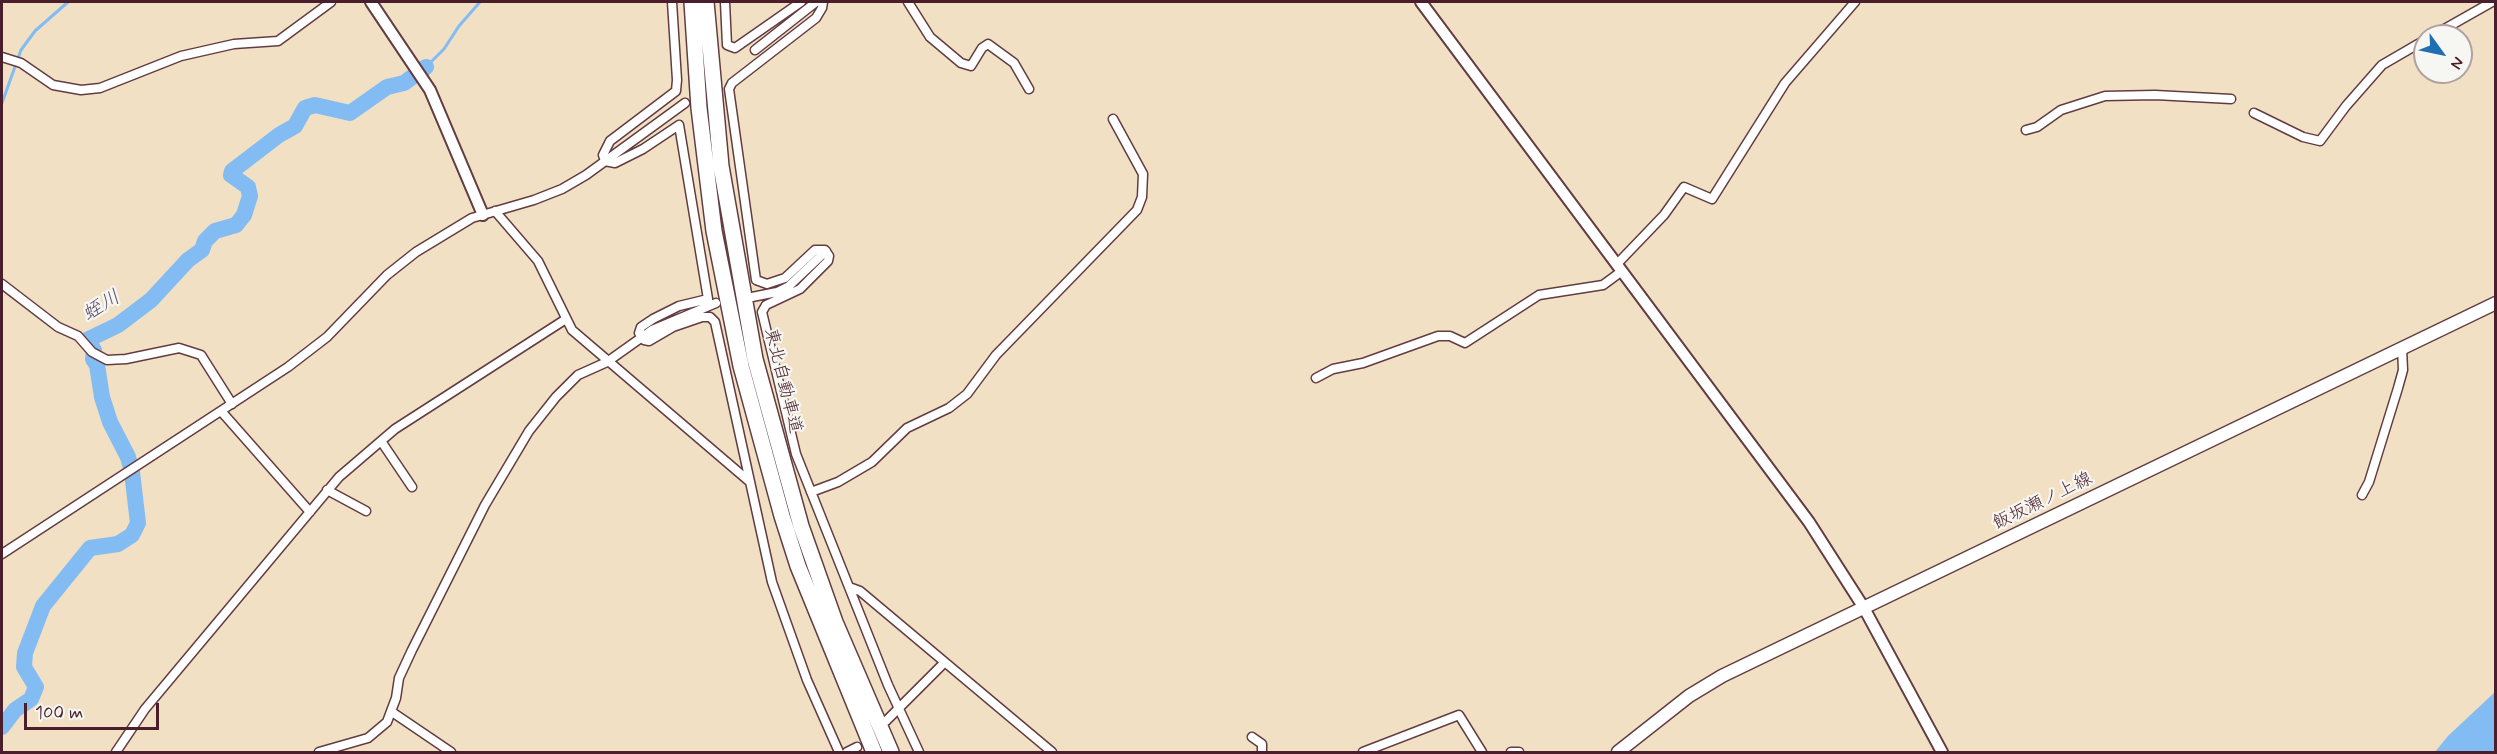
<!DOCTYPE html>
<meta charset="utf-8">
<style>
body{margin:0}
#map{position:relative;width:2497px;height:754px;overflow:hidden;background:#f1e0c3;font-family:Mynerve,sans-serif}
canvas{display:block}
.frame{position:absolute;inset:0;border:3px solid #4a1f2b;pointer-events:none}
.north{position:absolute;left:2413px;top:24px;width:60px;height:60px;box-sizing:border-box;background:#f6f6f2;border:2px solid #b1a0a2;border-radius:50%;rotate:123deg;font-size:16px;font-weight:700;line-height:24px;text-align:center;color:#4a1f2b}
.north::after{content:'';display:block;margin:auto;width:21px;height:27px;background:#1f6fb2;clip-path:polygon(50% 0,100% 100%,50% 72%,0 100%)}
.scale{position:absolute;left:24px;top:703px;width:135px;height:27px;box-sizing:border-box;border:3px solid #4a1f2b;border-top:0;padding-left:8px;font-size:18px;line-height:21px;white-space:nowrap;color:#4a1f2b;-webkit-text-stroke:4px #f6f6f2;paint-order:stroke}
</style>
<div id="map">
<canvas width="2497" height="754"></canvas>
<div class="frame"></div>
<div class="north">N</div>
<div class="scale">100 m</div>
</div>
<script>
const g = document.querySelector('canvas').getContext('2d');
g.lineJoin = 'round';
function paint(path, color) { g.fillStyle = color; g.fill(path, 'evenodd'); }
const poly = rows => new Path2D(rows.map(r => 'M' + r).join(''));
function stroke(path, color, width, dash) { g.strokeStyle = color; g.lineWidth = width; g.lineCap = dash ? 'butt' : 'round'; g.setLineDash(dash || []); g.stroke(path); }
function drawText(font, color, halo, rows, align = 'center') {
  g.font = font + ' Mynerve,"Klee One",sans-serif'; g.lineWidth = 4.5; g.setLineDash([]); g.textBaseline = 'middle'; g.strokeStyle = halo; g.fillStyle = color; for (const [text, x, y, turn = 0] of rows) {
    g.save(); g.translate(x, y); g.rotate((+turn || 0) * Math.PI / 180); g.textAlign = isNaN(turn) ? turn : align; if (halo) g.strokeText(text, 0, 0); g.fillText(text, 0, 0); g.restore();
  }
}
paint(poly([
 [2495,692,2495,752,2435,752,2448,736]
]), '#82bcf3');
stroke(poly([
 [426,67,444,49,459,26,480,2],
 [2,103,21,50,35,31,68,2]
]), '#82bcf3', 3);
stroke(poly([
 [2,727,15,710,31,699,36,687,24,667,25,653,43,606,90,548,118,544,132,535,138,523,132,472,128,457,110,422,102,397,97,365,93,359,94,350,87,340,118,325,151,300,188,260,202,250,205,241,215,231,236,225,244,215,250,196,248,187,231,175,232,171,279,135,295,126,305,108,315,105,350,113,387,87,404,83,426,67]
]), '#82bcf3', 16);
const minor = poly([
 [672,2,677,80,676,91,610,141,603,155,605,161,615,163,643,149,679,125,708,299,679,306,653,319,641,327,639,333,644,340,649,341,673,327,702,317,710,317,715,322,772,582,807,680,839,752],
 [725,2,727,45,735,48,801,2],
 [823,2,822,8,816,18,732,83,729,89,756,280,767,284,785,278,815,250,825,250,829,256,828,261,800,289,766,305,762,312,796,454,888,685,919,752],
 [908,2,930,37,961,63,971,66,982,48,988,44,1014,63,1029,89],
 [2432,36,2492,2],
 [755,50,816,2],
 [2,57,21,63,53,85,81,90,100,88,181,56,234,44,278,41,331,2],
 [2254,113,2303,137,2320,141,2346,106,2382,65,2425,40],
 [2026,130,2037,127,2061,110,2105,96,2155,95,2231,99],
 [495,211,538,261,572,330,750,482],
 [1617,264,1664,215,1684,187,1712,199,1785,83,1855,2],
 [2,284,58,327,78,336,92,352,107,360,126,359,179,348,201,355,232,404],
 [752,297,777,292,789,286,826,251],
 [1316,378,1333,369,1363,363,1438,336,1450,336,1465,343,1539,295,1603,285,1622,271],
 [221,411,310,512],
 [381,441,412,487],
 [327,490,366,511],
 [811,492,838,482,872,462,907,428,949,408,967,394,996,355,1137,210,1142,197,1143,174,1113,119],
 [2362,495,2369,482,2398,388,2403,370,2402,348],
 [2,554,288,367,327,337,387,275,416,252,472,218,534,200,562,189,586,175,685,103],
 [849,587,860,591,1052,752],
 [392,712,451,752],
 [886,721,944,663],
 [1252,737,1262,744,1262,752],
 [116,752,145,709,339,477,395,429,566,319],
 [319,752,368,738,387,722,396,698,399,678,412,650,485,505,529,431,556,397,578,375,607,362,652,330,716,303],
 [847,752,857,747],
 [1363,752,1459,715,1482,752],
 [1511,752,1519,752]
]);
const tertiary = poly([
 [371,2,430,90,483,215],
 [1421,2,1809,522,1864,608,1942,752]
]);
const secondary = poly([
 [1618,752,1689,696,1722,676,2496,303]
]);
const motorway = poly([
 [692,2,699,108,714,231,741,366,782,516,798,566,874,752],
 [706,2,721,166,755,359,801,526,835,622,891,752]
]);
stroke(minor, '#633c42', 11);
stroke(tertiary, '#633c42', 14);
stroke(secondary, '#633c42', 15);
stroke(motorway, '#633c42', 18);
stroke(minor, '#fff', 8);
stroke(tertiary, '#fff', 10);
stroke(secondary, '#fff', 12);
stroke(motorway, '#fff', 15);
drawText('18px', '#4a1f2b', '#f6f6f2', [
 ["東北自動車道",782,381,76],
 ["飯坂瀬ノ上線",2043,502,-26]
]);
drawText('italic 20px', '#5b4e67', '#f6f6f2', [
 ["蛭川",102,307,-31]
]);
</script>
